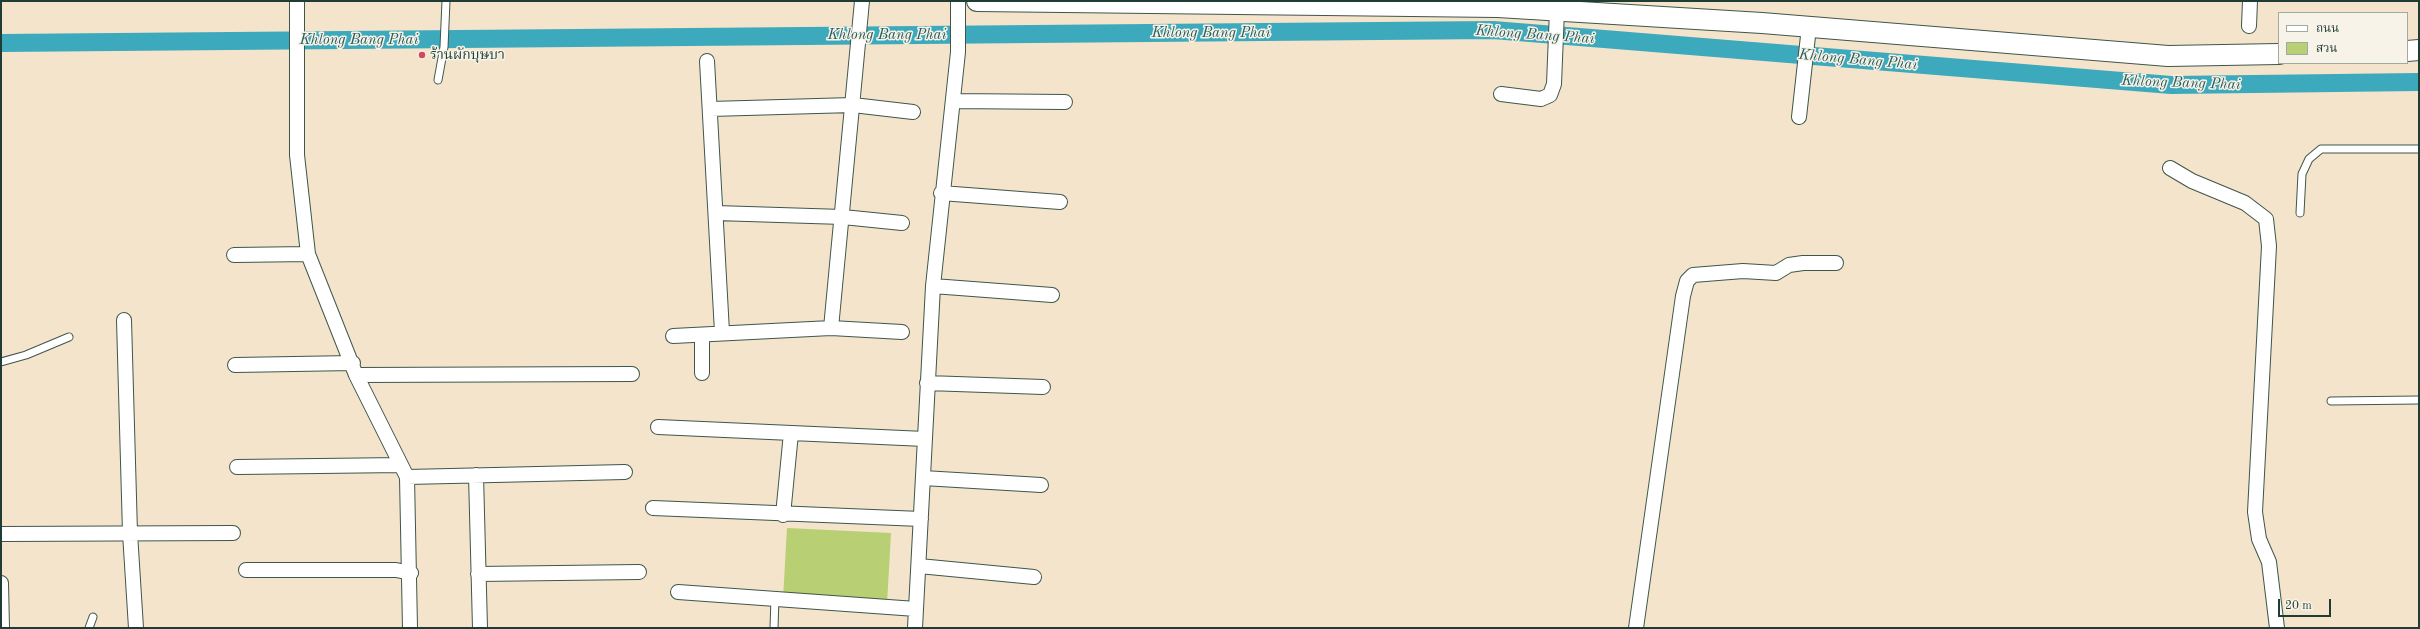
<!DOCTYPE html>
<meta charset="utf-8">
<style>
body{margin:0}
#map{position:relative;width:2420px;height:629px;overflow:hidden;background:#f3e4cb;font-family:"Old Standard TT","Noto Serif Thai",serif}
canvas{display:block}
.frame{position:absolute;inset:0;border:2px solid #1f3d34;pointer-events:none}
.legend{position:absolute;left:2278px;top:12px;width:130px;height:52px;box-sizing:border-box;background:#f7f3e8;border:1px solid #a1aaa0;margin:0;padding:5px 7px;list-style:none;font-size:12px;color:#1f3d34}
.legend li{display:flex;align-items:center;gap:8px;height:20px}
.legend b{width:20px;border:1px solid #a1aaa0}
.scale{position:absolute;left:2278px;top:599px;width:53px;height:18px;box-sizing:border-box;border:2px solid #1f3d34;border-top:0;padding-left:5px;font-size:12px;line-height:14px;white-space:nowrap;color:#1f3d34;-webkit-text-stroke:3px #f7f3e8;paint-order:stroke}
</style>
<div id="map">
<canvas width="2420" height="629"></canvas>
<div class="frame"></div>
<ul class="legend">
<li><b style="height:5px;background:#fff"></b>ถนน</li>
<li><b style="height:11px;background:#b8cf73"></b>สวน</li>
</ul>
<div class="scale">20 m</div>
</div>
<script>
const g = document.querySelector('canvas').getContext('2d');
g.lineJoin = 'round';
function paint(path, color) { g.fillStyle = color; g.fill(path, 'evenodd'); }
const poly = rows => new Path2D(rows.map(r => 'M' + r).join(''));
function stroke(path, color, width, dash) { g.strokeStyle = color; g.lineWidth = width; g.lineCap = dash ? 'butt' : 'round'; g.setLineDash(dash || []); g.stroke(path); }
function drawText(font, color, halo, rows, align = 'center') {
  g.font = font + ' "Old Standard TT","Noto Serif Thai",serif'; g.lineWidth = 3; g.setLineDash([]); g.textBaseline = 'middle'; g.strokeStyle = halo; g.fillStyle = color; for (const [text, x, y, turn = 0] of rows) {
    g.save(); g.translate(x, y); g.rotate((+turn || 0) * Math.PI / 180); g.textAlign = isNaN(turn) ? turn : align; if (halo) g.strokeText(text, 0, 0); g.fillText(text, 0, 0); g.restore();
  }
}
paint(poly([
 [787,528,891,533,887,604,783,599]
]), '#b8cf73');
stroke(poly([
 [1,43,1493,30,2171,85,2419,82]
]), '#3da9bc', 18);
const lane = poly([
 [438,80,444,47,446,1],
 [2300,213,2302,174,2309,159,2321,149,2419,149],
 [1,362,26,355,69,337],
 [2331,401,2419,400],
 [89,628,93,617],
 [774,628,775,598]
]);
const street = poly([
 [297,1,297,155,308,254,356,375,407,477,410,628],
 [2249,26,2250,1],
 [707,61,722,332],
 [1501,94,1541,99,1550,95,1554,84,1557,10],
 [953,101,1065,102],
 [710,109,853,105,913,112],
 [1799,117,1809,27],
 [2170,168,2192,181,2245,203,2266,219,2269,246,2255,512,2259,539,2269,562,2277,628],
 [941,193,1060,202],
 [716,213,843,217,902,223],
 [234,255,308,254],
 [933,286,1052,295],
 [124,320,130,533,136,628],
 [831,328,862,1],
 [673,336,831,328,902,332],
 [235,365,353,363],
 [702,373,702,335],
 [356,375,632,374],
 [927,383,1043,387],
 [658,427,925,439],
 [237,467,401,465],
 [476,475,480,628],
 [407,477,625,472],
 [923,478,1041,485],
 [653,508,921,519],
 [783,515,791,433],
 [1,534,233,533],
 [919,566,1034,577],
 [246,570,396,570,411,573],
 [478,574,639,572],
 [1,583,2,628],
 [678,592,916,609],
 [915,628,933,286,958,52,958,1],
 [1636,628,1683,296,1687,281,1693,275,1743,271,1776,273,1789,265,1803,263,1836,263]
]);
const secondary = poly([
 [977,1,1498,7,1762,23,2168,56,2279,54],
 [2407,51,2419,50]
]);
stroke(lane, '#3f564b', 9);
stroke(street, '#3f564b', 16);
stroke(secondary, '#3f564b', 22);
stroke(lane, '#fff', 7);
stroke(street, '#fff', 14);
stroke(secondary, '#fff', 20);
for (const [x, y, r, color] of [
 [422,55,4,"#d1495b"]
]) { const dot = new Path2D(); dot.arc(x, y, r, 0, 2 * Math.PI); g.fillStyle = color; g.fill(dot); stroke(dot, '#f7f3e8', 1.5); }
drawText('14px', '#1f3d34', '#f7f3e8', [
 ["ร้านผักบุษบา",430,55]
], 'left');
drawText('italic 15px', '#285d5d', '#f7f3e8', [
 ["Khlong Bang Phai",1211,33],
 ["Khlong Bang Phai",887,35],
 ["Khlong Bang Phai",1535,35,4],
 ["Khlong Bang Phai",359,40],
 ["Khlong Bang Phai",1858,60,5],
 ["Khlong Bang Phai",2181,83,2]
]);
</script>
